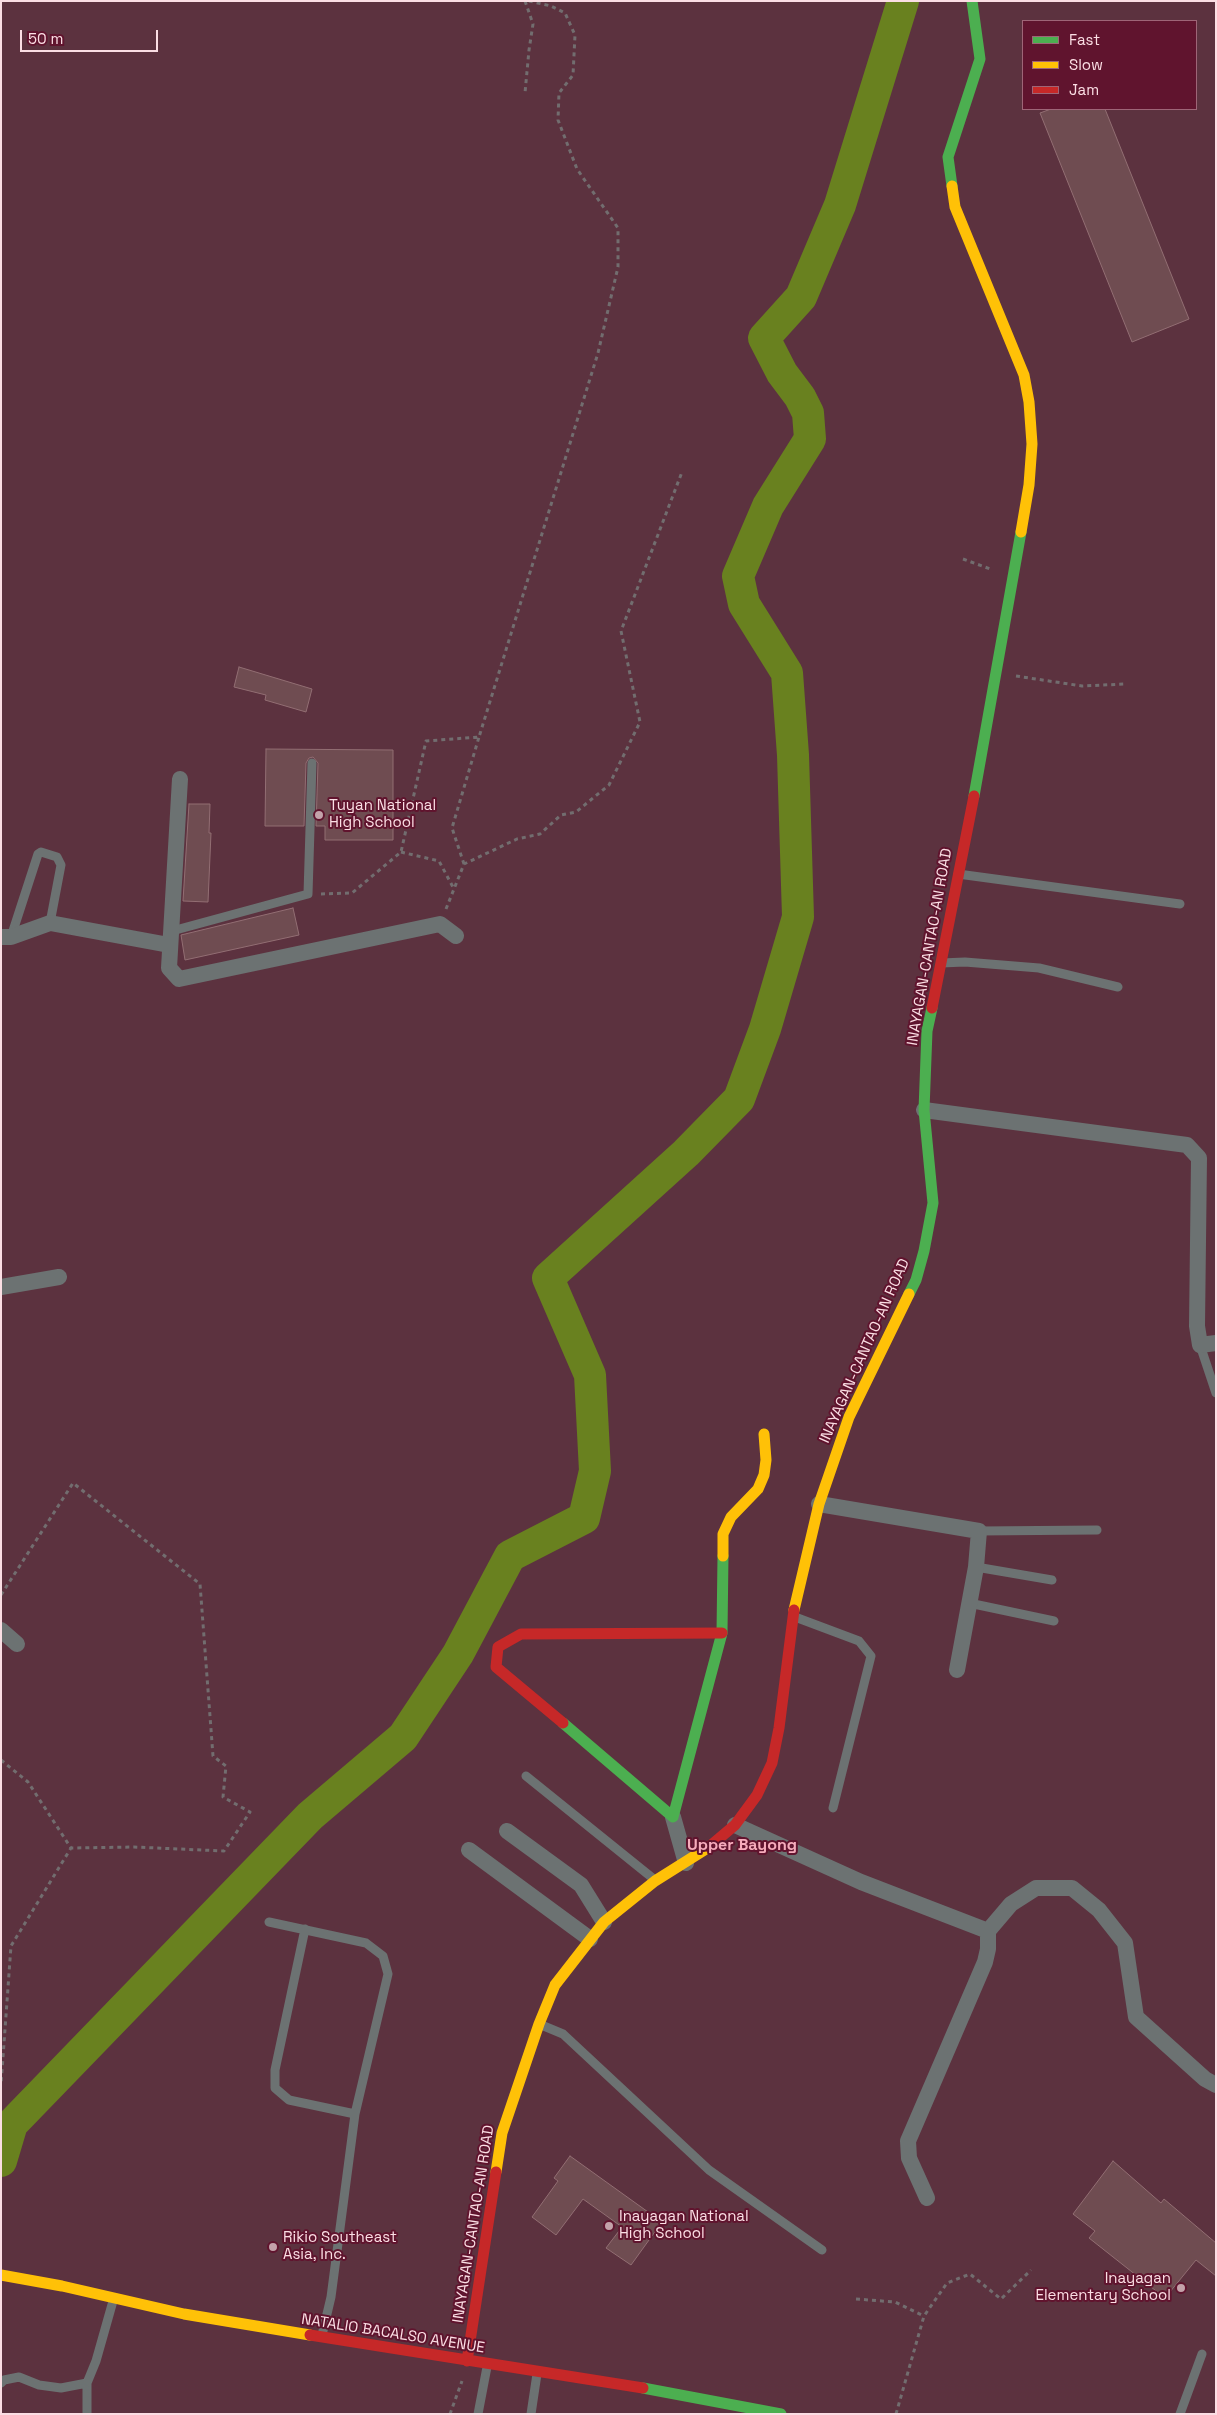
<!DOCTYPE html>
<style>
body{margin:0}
#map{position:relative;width:1217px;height:2415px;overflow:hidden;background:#5c323f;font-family:"Space Grotesk",sans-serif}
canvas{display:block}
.frame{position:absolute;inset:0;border:2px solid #fbdee4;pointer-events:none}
.legend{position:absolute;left:1022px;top:20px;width:175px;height:90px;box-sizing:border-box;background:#60142e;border:1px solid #9e6577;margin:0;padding:6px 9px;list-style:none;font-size:15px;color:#fbdee4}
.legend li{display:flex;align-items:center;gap:10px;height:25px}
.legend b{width:25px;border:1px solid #9e6577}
.scale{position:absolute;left:20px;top:30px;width:138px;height:22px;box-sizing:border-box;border:2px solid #fbdee4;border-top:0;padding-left:6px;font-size:15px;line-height:18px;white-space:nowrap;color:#fbdee4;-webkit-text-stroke:4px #60142e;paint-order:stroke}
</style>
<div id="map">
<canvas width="1217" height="2415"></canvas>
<div class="frame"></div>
<ul class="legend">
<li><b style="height:6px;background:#4caf50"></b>Fast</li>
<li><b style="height:6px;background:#ffc107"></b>Slow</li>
<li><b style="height:6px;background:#c62828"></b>Jam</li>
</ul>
<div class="scale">50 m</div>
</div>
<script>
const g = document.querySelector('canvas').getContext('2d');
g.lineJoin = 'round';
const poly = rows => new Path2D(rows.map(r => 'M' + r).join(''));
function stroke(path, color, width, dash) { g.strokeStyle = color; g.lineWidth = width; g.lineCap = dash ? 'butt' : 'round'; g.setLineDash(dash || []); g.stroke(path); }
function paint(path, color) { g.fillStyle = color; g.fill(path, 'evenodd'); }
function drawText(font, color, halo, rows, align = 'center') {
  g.font = font + ' "Space Grotesk",sans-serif'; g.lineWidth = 4; g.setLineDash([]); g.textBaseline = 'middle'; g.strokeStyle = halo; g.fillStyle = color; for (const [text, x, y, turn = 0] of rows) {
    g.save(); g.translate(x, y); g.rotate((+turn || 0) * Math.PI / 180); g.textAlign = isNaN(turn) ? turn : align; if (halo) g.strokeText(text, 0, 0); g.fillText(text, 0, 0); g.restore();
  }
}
stroke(poly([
 [1,2161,12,2124,310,1816,403,1737,458,1654,510,1556,584,1518,595,1471,590,1375,548,1278,686,1153,739,1099,765,1029,798,917,793,755,787,673,744,604,738,576,768,506,810,439,808,413,800,397,782,373,764,338,801,297,840,205,903,1]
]), '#69811f', 32);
const building = poly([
 [1051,109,1105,109,1189,319,1132,342,1040,113,1051,109],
 [239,667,312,689,306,712,265,700,266,695,234,687,239,667],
 [266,749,393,750,393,840,325,840,325,826,316,826,318,763,313,757,309,758,306,763,304,826,265,826,266,749],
 [189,804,210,804,209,833,211,833,208,902,183,901,189,804],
 [293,908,299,935,185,960,181,935,293,908],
 [570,2156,662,2222,631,2265,606,2248,622,2227,583,2199,556,2235,532,2217,558,2181,554,2178,570,2156],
 [1113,2161,1161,2203,1164,2199,1216,2243,1216,2276,1196,2260,1165,2298,1089,2238,1095,2231,1073,2214,1113,2161]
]);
paint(building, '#6f4c51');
stroke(building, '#926e73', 1);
stroke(poly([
 [525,1,533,24,529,50,525,93],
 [963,559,993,570],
 [1016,676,1082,686,1125,684],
 [401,852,439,861,454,889],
 [464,864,452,828,479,737],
 [321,894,352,893,401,852,426,741,479,737,598,353,618,267,618,228,577,169,558,120,559,93,573,75,575,35,565,13,551,6,529,1],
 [446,909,464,864,517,839,540,834,561,815,576,812,609,785,640,722,621,631,682,472],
 [1,1595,73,1483,200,1584,213,1756,226,1766,223,1797,250,1812,224,1851,134,1847,71,1848],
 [1,1760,28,1782,71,1848,11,1946,1,2085],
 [856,2299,895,2302,924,2316],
 [450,2414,462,2381],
 [896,2414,924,2316,947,2283,970,2274,1001,2299,1031,2270]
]), '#726d6f', 3, [4, 4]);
stroke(poly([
 [958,874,1180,904],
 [172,931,308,894,312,763],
 [11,937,38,854,41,852,57,857,61,865,50,923],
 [941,963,965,962,1039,968,1118,987],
 [1200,1345,1216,1393],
 [979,1531,1097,1530],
 [976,1567,1052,1580],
 [969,1603,1054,1621],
 [795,1617,859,1641,871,1656,833,1808],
 [526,1776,655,1880],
 [269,1922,366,1943,383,1956,388,1974,355,2114,331,2297,322,2335],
 [305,1929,275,2070,275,2088,289,2100,355,2114],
 [539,2024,563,2034,709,2170,822,2250],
 [1,2383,4,2380,19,2377,39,2385,61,2388,87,2383,96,2361,113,2301],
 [87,2383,87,2414],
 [478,2414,487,2367],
 [531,2414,537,2374],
 [1180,2414,1202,2354]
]), '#6c7272', 9);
stroke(poly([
 [180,779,169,968,179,979,440,924,456,936],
 [1,937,11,937,50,923,169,945],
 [924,1110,1187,1145,1199,1158,1197,1326,1200,1345,1216,1343],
 [1,1287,59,1277],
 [819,1504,979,1531,976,1567,957,1670],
 [1,1630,17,1644],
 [673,1817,686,1863],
 [735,1825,861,1882,988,1931,1011,1904,1036,1888,1072,1888,1099,1910,1125,1943,1136,2017,1205,2079,1216,2085],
 [507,1831,581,1885,604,1922],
 [469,1850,590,1939],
 [927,2198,909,2158,908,2141,985,1962,988,1949,988,1931]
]), '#6c7272', 16);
stroke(poly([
 [952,186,948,157,980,59,972,1],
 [974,796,1021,532],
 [909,1294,916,1280,924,1251,933,1203,924,1110,927,1031,932,1008],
 [563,1723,673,1817,722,1633,723,1556],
 [643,2388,781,2414]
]), '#4caf50', 11);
stroke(poly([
 [952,186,955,207,1024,375,1029,402,1032,444,1029,485,1021,532],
 [723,1556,723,1534,731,1517,758,1489,764,1475,766,1460,764,1434],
 [794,1610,819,1504,849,1417,909,1294],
 [496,2172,502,2133,539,2024,555,1985,604,1922,655,1881,709,1847],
 [1,2275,62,2286,184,2314,310,2335]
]), '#ffc107', 11);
stroke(poly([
 [932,1008,974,796],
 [563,1723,496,1667,498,1647,521,1634,722,1633],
 [709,1847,735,1825,757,1795,772,1763,779,1728,794,1610],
 [310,2335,643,2388],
 [467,2361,496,2172]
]), '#c62828', 11);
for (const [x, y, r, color] of [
 [319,815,5,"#c3a2aa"],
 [609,2226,5,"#c3a2aa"],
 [273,2247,5,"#c3a2aa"],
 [1181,2288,5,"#c3a2aa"]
]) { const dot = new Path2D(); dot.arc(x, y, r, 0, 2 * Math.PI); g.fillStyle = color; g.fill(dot); stroke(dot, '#60142e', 2); }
drawText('15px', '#fbdee4', '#60142e', [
 ["Tuyan National",329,806],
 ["High School",329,823],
 ["Inayagan National",619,2217],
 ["High School",619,2234],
 ["Rikio Southeast",283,2238],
 ["Asia, Inc.",283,2255],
 ["Inayagan",1171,2279,"right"],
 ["Elementary School",1171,2296,"right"]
], 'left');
drawText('15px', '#fbdee4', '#60142e', [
 ["INAYAGAN-CANTAO-AN ROAD",930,947,-80],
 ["INAYAGAN-CANTAO-AN ROAD",865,1351,-66],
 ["INAYAGAN-CANTAO-AN ROAD",474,2224,-81],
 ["NATALIO BACALSO AVENUE",393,2334,9]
]);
drawText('bold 16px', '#f6acbc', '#60142e', [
 ["Upper Bayong",742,1846]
]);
</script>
